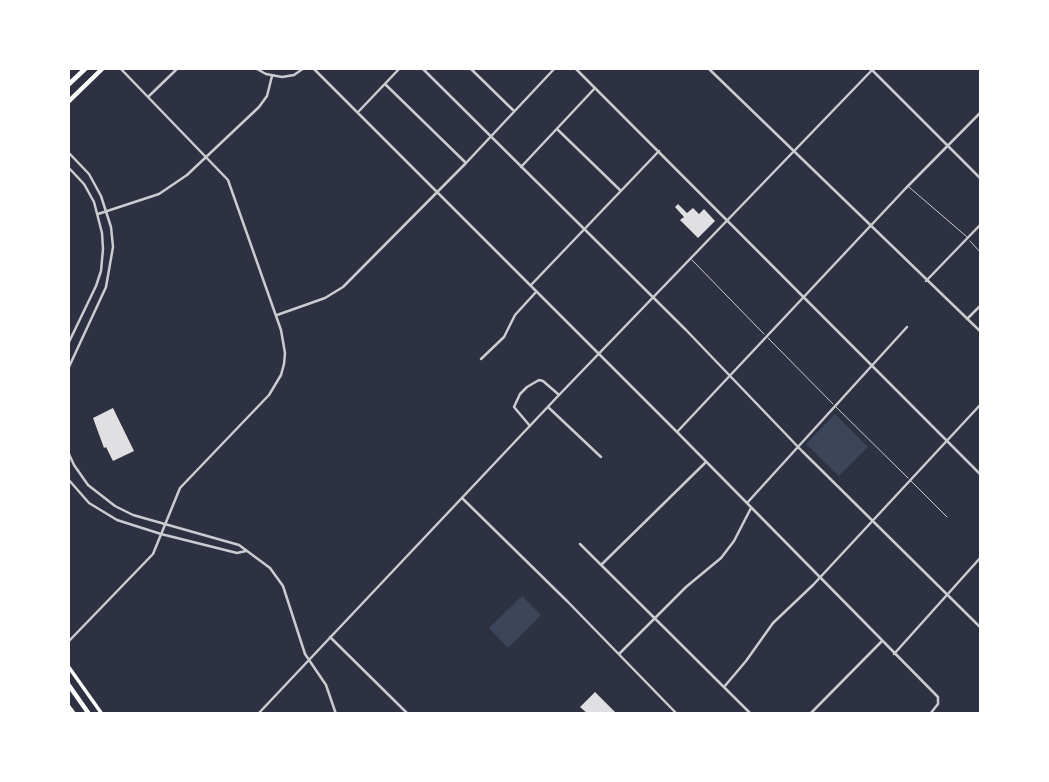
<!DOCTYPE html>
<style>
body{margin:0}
#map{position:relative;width:1049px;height:782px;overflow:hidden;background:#2d3142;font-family:"Space Grotesk",sans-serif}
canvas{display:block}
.frame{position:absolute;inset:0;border:70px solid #fff;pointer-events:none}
</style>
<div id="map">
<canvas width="1049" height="782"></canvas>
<div class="frame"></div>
</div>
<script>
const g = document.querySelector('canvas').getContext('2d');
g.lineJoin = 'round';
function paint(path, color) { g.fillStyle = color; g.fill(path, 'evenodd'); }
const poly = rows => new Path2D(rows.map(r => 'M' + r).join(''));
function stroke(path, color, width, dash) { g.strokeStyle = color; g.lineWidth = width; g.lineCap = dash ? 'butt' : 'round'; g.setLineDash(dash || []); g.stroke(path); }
paint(poly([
 [835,414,868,447,839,476,806,444],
 [522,596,541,615,508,648,489,628]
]), '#3c4559');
paint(poly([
 [678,204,687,213,693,208,699,214,704,209,715,221,698,238,680,220,684,217,675,207],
 [113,408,134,451,113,461,106,447,104,448,93,418],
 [595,692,617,714,588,714,580,707]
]), '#e0e0e3');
stroke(poly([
 [909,187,967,237],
 [970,241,981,253],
 [692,260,764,334],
 [768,338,833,404],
 [836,407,908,478],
 [911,481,947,517]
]), '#caccd0', 1);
stroke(poly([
 [255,68,266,74,282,77,294,75,304,68],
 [313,68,677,432,938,697,938,704,930,714],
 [422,68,686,330,802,451,981,628],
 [470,68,514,111],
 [708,68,981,332],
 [870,68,981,179],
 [385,84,466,163],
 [148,97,178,68],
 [359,111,400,68],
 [557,129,621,191],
 [521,167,595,88],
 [98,214,159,194,187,175,259,107,267,96,272,76],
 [926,281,981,224],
 [531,285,659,151],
 [277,315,325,298,343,287,466,163,555,68],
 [967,319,981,305],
 [481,359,504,337,515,315,536,292],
 [548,407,601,457],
 [530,426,514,407,520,394,527,387,539,380,543,381,558,394],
 [677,432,906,188,981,112],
 [462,498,568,602,677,714],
 [747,503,907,327],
 [580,544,751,714],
 [601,565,706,462],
 [330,637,408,714],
 [68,642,153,554,180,488,269,395,281,375,284,364,285,353,281,330,228,180,120,68],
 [619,654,686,587,721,558,734,541,751,508],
 [894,654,981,557],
 [724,687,746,661,773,623,813,585,981,404],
 [810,714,882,641]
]), '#caccd0', 2.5);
stroke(poly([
 [575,68,981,475],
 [68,152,89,174,101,196,111,227,113,247,106,287,68,369],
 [68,167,84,184,94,202,102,233,103,249,101,271,96,286,68,344],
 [68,452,74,465,88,485,115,506,133,515,239,545,270,568,283,586,305,654,326,685,336,714],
 [68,479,89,503,117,520,161,534,237,553,246,551],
 [258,714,559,395,874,68]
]), '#caccd0', 2.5);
stroke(poly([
 [68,666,102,714]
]), '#fff', 3.5);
stroke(poly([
 [68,85,86,68],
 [68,102,103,68]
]), '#fff', 4.5);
stroke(poly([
 [68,684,89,714],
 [68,706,74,714]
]), '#fff', 4.5);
</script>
